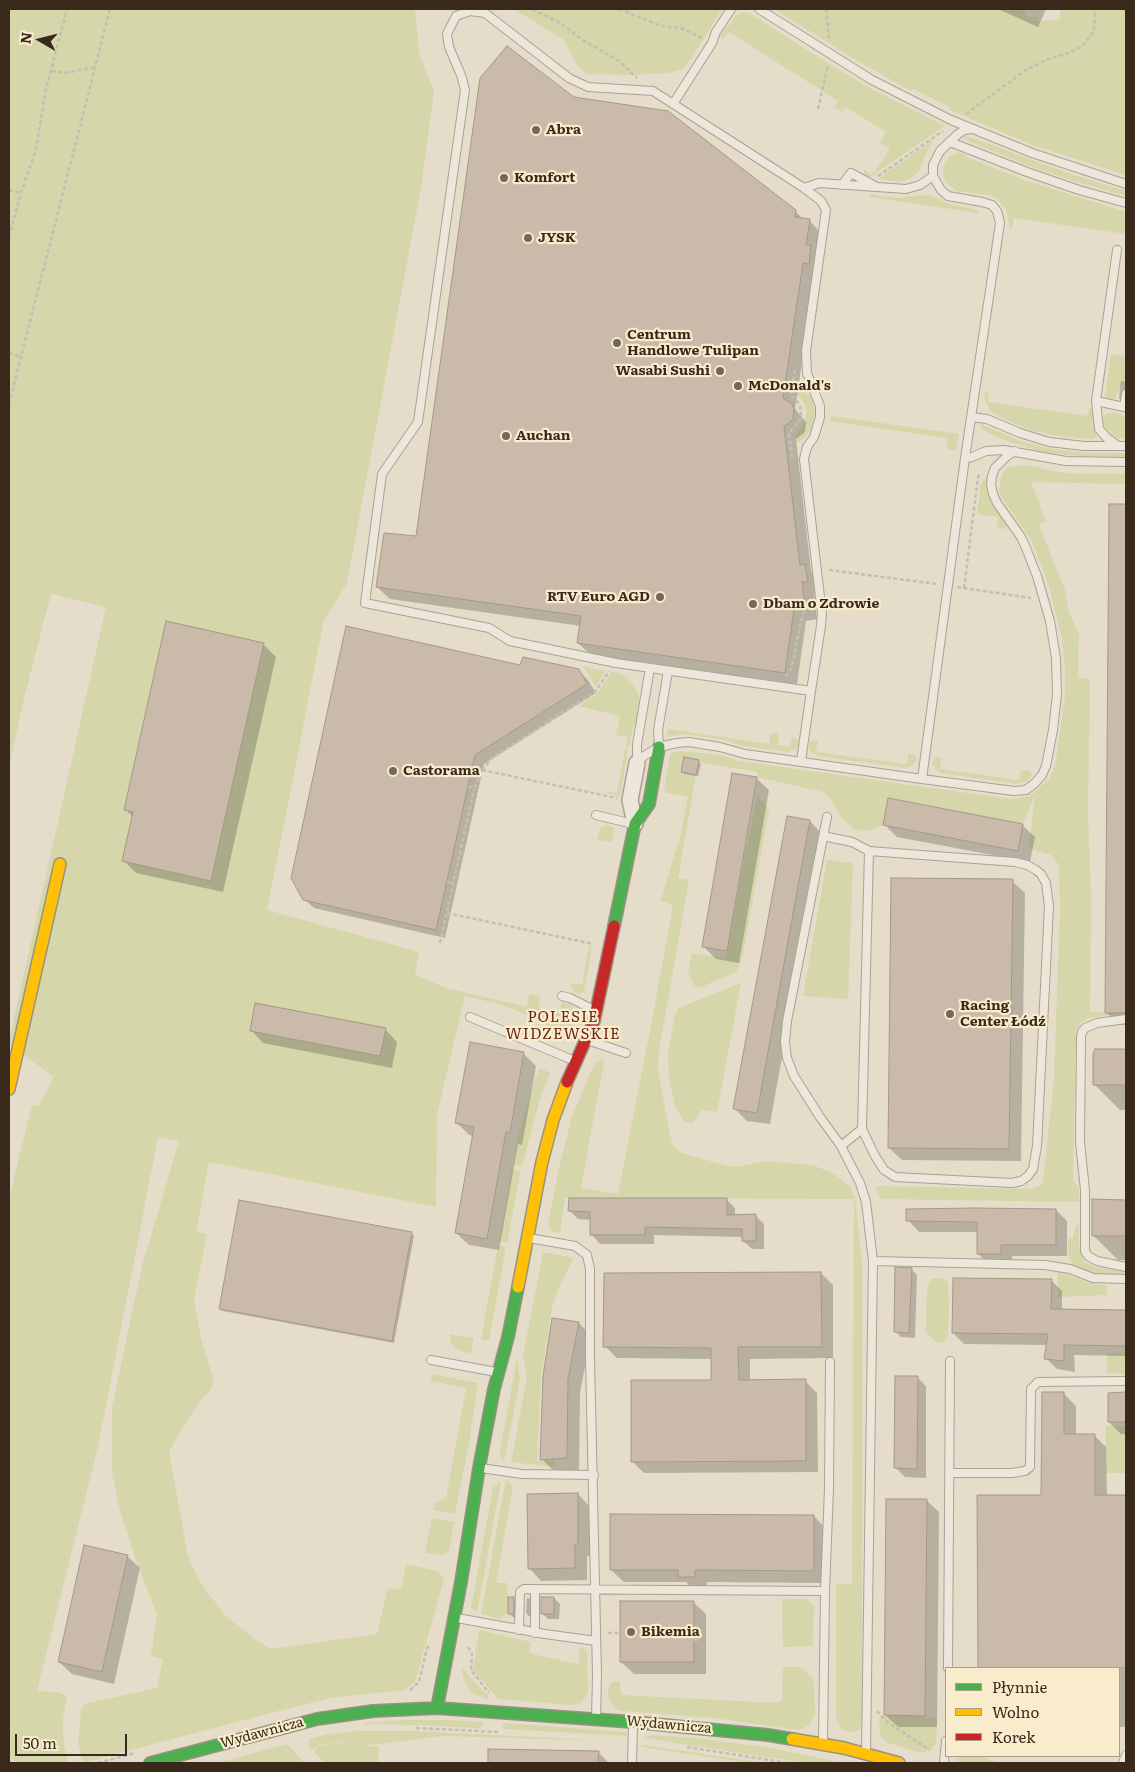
<!DOCTYPE html>
<meta charset="utf-8">
<style>
body{margin:0}
#map{position:relative;width:1135px;height:1772px;overflow:hidden;background:#e5ddc9;font-family:Literata,serif}
canvas{display:block}
.frame{position:absolute;inset:0;border:10px solid #38291b;pointer-events:none}
.legend{position:absolute;left:945px;top:1667px;width:175px;height:90px;box-sizing:border-box;background:#f8eccd;border:1px solid #ab9e86;margin:0;padding:6px 9px;list-style:none;font-size:15px;color:#38291b}
.legend li{display:flex;align-items:center;gap:10px;height:25px}
.legend b{width:25px;border:1px solid #ab9e86}
.north{position:absolute;left:15px;top:15px;width:50px;height:50px;-webkit-text-stroke:4px #f8eccd;paint-order:stroke;rotate:278deg;font-size:14px;font-weight:700;line-height:20px;text-align:center;color:#38291b}
.north::after{content:'';display:block;margin:auto;width:18px;height:22px;background:#38291b;clip-path:polygon(50% 0,100% 100%,50% 72%,0 100%)}
.scale{position:absolute;left:15px;top:1734px;width:112px;height:22px;box-sizing:border-box;border:2px solid #38291b;border-top:0;padding-left:6px;font-size:15px;line-height:18px;white-space:nowrap;color:#38291b;-webkit-text-stroke:4px #f8eccd;paint-order:stroke}
</style>
<div id="map">
<canvas width="1135" height="1772"></canvas>
<div class="frame"></div>
<ul class="legend">
<li><b style="height:6px;background:#4caf50"></b>Płynnie</li>
<li><b style="height:6px;background:#ffc107"></b>Wolno</li>
<li><b style="height:6px;background:#c62828"></b>Korek</li>
</ul>
<div class="north">N</div>
<div class="scale">50 m</div>
</div>
<script>
const g = document.querySelector('canvas').getContext('2d');
g.lineJoin = 'round';
function paint(path, color) { g.fillStyle = color; g.fill(path, 'evenodd'); }
const poly = rows => new Path2D(rows.map(r => 'M' + r).join(''));
function stroke(path, color, width, dash) { g.strokeStyle = color; g.lineWidth = width; g.lineCap = dash ? 'butt' : 'round'; g.setLineDash(dash || []); g.stroke(path); }
function drawText(font, color, halo, rows, align = 'center') {
  g.font = font + ' Literata,serif'; g.lineWidth = 4.5; g.setLineDash([]); g.textBaseline = 'middle'; g.strokeStyle = halo; g.fillStyle = color; for (const [text, x, y, turn = 0] of rows) {
    g.save(); g.translate(x, y); g.rotate((+turn || 0) * Math.PI / 180); g.textAlign = isNaN(turn) ? turn : align; if (halo) g.strokeText(text, 0, 0); g.fillText(text, 0, 0); g.restore();
  }
}
paint(poly([
 [9,9,417,9,415,11,419,53,434,91,421,188,347,583,324,620,267,910,419,952,415,975,446,988,527,1007,529,994,540,996,538,1009,560,1013,562,1000,569,1004,575,1011,570,1034,566,1037,535,1018,499,1004,465,996,437,1114,436,1207,209,1162,196,1232,207,1234,194,1300,201,1339,214,1381,209,1392,201,1400,178,1435,169,1452,188,1556,200,1582,225,1615,253,1638,270,1649,377,1634,388,1588,401,1590,406,1564,438,1571,444,1579,415,1682,404,1690,331,1698,282,1710,86,1762,82,1760,78,1742,81,1711,84,1704,157,1688,163,1659,151,1656,157,1615,133,1552,118,1503,112,1472,112,1407,142,1266,179,1141,158,1137,99,1442,37,1691,57,1692,67,1696,63,1718,63,1727,64,1745,68,1762,18,1763,9,1757,9,1199,32,1105,39,1106,54,1077,9,1044,9,1041,106,607,51,594,25,694,9,767],
 [514,9,722,9,693,56,682,69,669,73,633,75,586,74,578,66,564,40],
 [774,9,1026,9,1026,17,1037,17,1037,21,1060,20,1060,9,1126,9,1126,175,1035,146,950,110,951,108,913,89,911,91,861,63],
 [742,12,749,13,829,64,873,90,945,126,870,177,865,175,863,169,872,175,890,149,880,142,886,132,846,107,843,112,834,107,838,101,729,32,722,41,721,36,726,27,728,27,735,16],
 [965,136,978,140,1070,174,1126,191,1126,196,1067,179,1029,166,971,142,964,139],
 [933,140,924,158,920,170,910,179,900,182,878,179],
 [958,153,962,153,966,155,966,157,1027,181,1126,212,1126,234,1014,218,1012,228,1010,228,1006,210,996,198,988,195,956,191,946,183,943,176,944,164,950,156],
 [869,194,899,198,919,195,931,196,949,204,979,210,979,213,869,197],
 [1111,354,1126,356,1126,377,1115,398,1111,400,1105,397],
 [797,384,809,395,813,402,815,414,811,430,804,439,796,443,796,434,804,423,807,411,803,401,796,394],
 [989,390,988,402,1088,416,1089,408,1094,409,1093,421,1097,436,1092,439,1064,437,1033,431,1013,423,997,415,989,409,984,397,985,393],
 [1113,412,1119,413,1126,418,1126,439,1114,438,1104,427,1102,419,1105,415],
 [831,416,959,434,956,451,947,449,947,438,830,421],
 [981,424,1023,442,1052,449,1086,453,1126,453,1126,457,1074,456,1039,451,998,438,982,429],
 [1026,465,1052,471,1076,474,1126,474,1126,484,1031,482,1046,521,1039,525,1065,590,1069,612,1079,634,1078,678,1090,679,1088,812,1091,897,1090,1012,1126,1013,1087,1018,1079,1025,1076,1030,1073,1181,1079,1188,1079,1202,881,1199,875,1186,1032,1189,1043,1184,1054,1078,1060,908,1059,865,1051,855,1029,848,1035,795,1023,824,888,798,883,825,867,831,854,829,842,818,830,798,823,792,757,777,757,772,698,762,684,757,681,772,696,775,678,878,689,880,659,1051,658,1071,672,1144,679,1152,727,1166,741,1166,767,1161,812,1165,833,1173,851,1188,855,1199,862,1261,862,1722,861,1728,859,1730,851,1733,841,1729,836,1717,836,1584,852,1584,854,1199,565,1198,560,1233,551,1231,548,1225,558,1172,572,1117,590,1073,595,1064,600,1060,604,1061,581,1188,618,1194,653,1015,673,905,661,901,681,833,688,797,664,792,670,754,679,751,702,753,724,756,738,761,1011,799,1030,796,1049,779,1055,766,1065,696,1065,669,1062,639,1049,586,1032,541,1001,497,999,491,1002,474,1008,467],
 [987,476,988,494,1007,523,1006,528,1004,529,997,528,998,517,977,514,981,483],
 [583,666,605,671,596,687],
 [611,672,618,673,626,677,632,683,639,695,639,704,636,725,633,725,629,747,626,747,627,737,616,735,620,716,578,706,598,693],
 [668,729,769,744,771,734,776,732,779,734,778,745,790,747,792,737,798,739,799,744,797,748,789,752,738,745,726,740,684,734,666,737],
 [811,740,818,741,816,752,907,764,908,754,915,755,917,759,912,766,905,768,818,756,812,753,810,750,809,744],
 [625,749,628,750,620,796,605,793,606,791,617,793],
 [936,757,941,758,940,769,1019,780,1021,770,1030,771,1032,775,1026,781,1017,784,940,773,933,766,933,761],
 [757,795,769,809,742,960,736,972,699,988,694,985,688,973,692,953,725,958],
 [607,825,614,828,612,842,597,840,600,828],
 [827,860,853,863,848,999,803,996],
 [589,946,592,947,584,992,578,994,572,990,571,983,582,985],
 [741,983,717,1112,702,1110,692,1123,684,1122,676,1108,669,1081,668,1052,675,1015,679,1008],
 [540,1068,550,1073,540,1099,522,1166,513,1165,518,1137,534,1081],
 [512,1169,521,1171,507,1243,499,1241],
 [1079,1224,1079,1247,1084,1262,1095,1267,1126,1272,1126,1275,1096,1274,1079,1269,1073,1264,1068,1253,1068,1242,1069,1239,1073,1238,1076,1225],
 [498,1246,506,1247,489,1340,481,1339],
 [543,1253,549,1253,573,1258,565,1276,560,1284,552,1308,541,1377,537,1461,554,1461,554,1467,511,1462,527,1378,523,1356],
 [1058,1273,1065,1274,1087,1282,1104,1285,1107,1287,1107,1295,1058,1297],
 [938,1278,945,1279,948,1283,949,1309,948,1335,944,1342,937,1343,926,1333,927,1286,931,1279],
 [450,1334,474,1338,471,1354,456,1349,450,1341],
 [1107,1353,1126,1353,1126,1374,1107,1373],
 [517,1359,520,1379,504,1462,500,1455,500,1451],
 [432,1374,478,1383,469,1443,455,1514,434,1510,435,1503,446,1498,466,1388,431,1381],
 [1106,1426,1126,1426,1126,1473,1106,1473],
 [506,1480,510,1482,513,1487,496,1583,507,1583,508,1612,500,1619,481,1614],
 [501,1481,477,1613,471,1608,493,1488],
 [432,1518,454,1522,449,1551,441,1555,425,1553],
 [782,1599,804,1599,809,1601,814,1606,813,1646,783,1647],
 [480,1630,531,1642,529,1653,567,1662,579,1664,579,1647,583,1648,587,1652,588,1691,586,1696,580,1703,571,1705,498,1699,473,1670,479,1631],
 [783,1667,799,1667,803,1669,812,1677,814,1683,815,1714,810,1724,802,1729,798,1730,714,1718,623,1711,616,1709,609,1701,608,1691,610,1684,613,1682,620,1681,621,1695,778,1703,782,1699],
 [462,1668,488,1696,488,1699,476,1695,469,1690,463,1677],
 [885,1715,925,1716,926,1718,937,1718,936,1744,930,1750,921,1753,885,1742,880,1735,879,1717,885,1717],
 [402,1720,449,1720,485,1722,479,1728,415,1725,363,1724,363,1723],
 [503,1723,626,1732,629,1736,503,1729],
 [357,1731,415,1731,611,1741,443,1736,369,1745,369,1741,368,1747,379,1746,378,1763,325,1763,315,1753,318,1746,370,1739,318,1745,315,1749,312,1750,309,1745,309,1739,329,1734],
 [649,1735,696,1738,765,1747,844,1763,805,1763,644,1738],
 [287,1744,305,1763,217,1763],
 [642,1745,685,1751,765,1763,748,1763,642,1747],
 [957,1756,980,1756,999,1763,964,1763,956,1760]
]), '#d5d6aa');
paint(poly([
 [998,9,1046,9,1038,27],
 [574,99,795,211,804,220,809,220,821,233,823,259,821,276,815,275,795,409,806,422,805,432,796,439,811,571,817,578,819,594,814,594,817,619,806,621,797,684,591,655,578,643,581,626,390,599,377,587,417,538],
 [1121,381,1126,382,1126,392,1121,400,1119,398],
 [1110,506,1126,506,1126,1025,1118,1025,1106,1012],
 [264,645,276,657,223,892,136,873,123,860,133,817,125,809],
 [521,666,578,670,588,680,596,693,484,764,445,938,314,908,304,899],
 [698,761,701,764,698,776,685,774,682,772],
 [756,778,769,790,739,963,716,959,704,947],
 [810,821,822,834,770,1124,747,1121,735,1109],
 [884,824,1022,825,1035,837,1030,862,897,837],
 [1012,881,1025,893,1021,1161,902,1160,889,1148],
 [385,1029,397,1042,392,1068,263,1043,251,1030],
 [1096,1050,1126,1050,1126,1110,1120,1110,1095,1085],
 [523,1053,536,1066,522,1145,518,1144,499,1250,469,1245,456,1233,473,1136,469,1135,457,1123],
 [726,1199,735,1208,735,1216,755,1215,764,1224,764,1249,752,1249,743,1241,743,1237,654,1235,654,1244,600,1244,592,1235,592,1220,578,1219,570,1211],
 [1092,1201,1126,1201,1126,1260,1118,1260,1093,1235],
 [1056,1210,1067,1221,1067,1256,1012,1256,1012,1265,990,1265,978,1254,979,1232,919,1232,908,1220],
 [411,1233,414,1236,394,1343,223,1311,221,1309],
 [911,1269,917,1275,915,1338,901,1337,895,1331],
 [821,1273,833,1285,833,1358,750,1359,750,1381,805,1381,817,1393,818,1472,644,1473,632,1461,713,1381,712,1359,617,1358,605,1346],
 [1051,1280,1062,1291,1062,1311,1126,1311,1126,1356,1074,1355,1075,1372,1057,1369,1046,1358,1048,1345,964,1344,953,1333],
 [579,1323,591,1336,580,1392,579,1470,554,1471,542,1459],
 [917,1377,926,1386,926,1478,905,1477,896,1468],
 [1064,1394,1076,1406,1076,1435,1094,1435,1106,1447,1107,1496,1126,1496,1126,1727,1119,1727,1119,1668,979,1668,978,1497,1042,1496],
 [1109,1394,1126,1394,1126,1434,1121,1434,1109,1422],
 [578,1494,590,1507,590,1556,587,1556,587,1580,541,1581,529,1568],
 [926,1500,939,1512,937,1727,898,1727,885,1715],
 [814,1516,826,1529,826,1583,707,1582,707,1589,692,1588,686,1582,624,1582,611,1570],
 [127,1556,140,1568,114,1684,72,1674,59,1662],
 [514,1598,520,1604,519,1619,515,1619,509,1613],
 [527,1598,529,1598,535,1604,532,1619,526,1613],
 [554,1598,560,1604,559,1619,548,1619,542,1613],
 [693,1602,706,1614,706,1674,634,1674,621,1662],
 [489,1750,598,1752,609,1763,489,1763]
]), '#0003');
const building = poly([
 [507,46,574,97,668,111,796,210,795,217,810,219,806,245,811,245,809,264,803,263,783,398,792,404,794,409,793,419,784,427,800,565,805,564,808,582,802,582,805,607,794,609,785,673,577,643,581,616,376,587,384,533,416,536,480,78,507,46],
 [1109,504,1126,504,1126,1013,1105,1013,1109,504],
 [166,621,264,643,211,881,122,861,133,812,124,810,166,621],
 [346,626,520,665,523,657,579,669,587,684,475,755,436,930,303,900,291,878,346,626],
 [684,757,699,760,696,775,681,772,684,757],
 [732,773,757,777,727,951,702,947,732,773],
 [888,798,1023,824,1018,851,883,825,888,798],
 [787,816,810,820,757,1113,733,1109,787,816],
 [891,878,1013,879,1009,1149,888,1148,891,878],
 [255,1003,386,1028,380,1056,250,1031,255,1003],
 [470,1042,524,1052,510,1133,506,1132,487,1239,455,1233,474,1127,455,1123,470,1042],
 [1095,1049,1126,1049,1126,1085,1093,1085,1093,1053,1095,1049],
 [569,1198,727,1198,727,1215,756,1214,756,1241,742,1241,742,1229,645,1227,645,1235,590,1235,590,1212,568,1211,569,1198],
 [1092,1199,1126,1200,1126,1236,1092,1236,1092,1199],
 [239,1200,412,1232,392,1341,219,1309,239,1200],
 [975,1208,1056,1209,1056,1245,1001,1245,1001,1254,977,1254,977,1222,906,1221,906,1209,975,1208],
 [895,1267,912,1268,909,1333,894,1332,895,1267],
 [821,1272,822,1347,738,1347,739,1380,806,1379,806,1461,631,1462,631,1380,711,1380,711,1348,603,1347,604,1273,821,1272],
 [953,1278,1052,1279,1051,1309,1126,1310,1126,1346,1064,1345,1064,1361,1044,1359,1048,1334,952,1333,953,1278],
 [552,1318,579,1322,568,1379,567,1458,540,1460,543,1376,552,1318],
 [895,1376,918,1376,917,1469,894,1468,895,1376],
 [1042,1392,1064,1392,1064,1434,1095,1434,1095,1495,1126,1495,1126,1668,978,1668,977,1495,1041,1495,1042,1392],
 [1126,1392,1126,1422,1108,1422,1108,1393,1126,1392],
 [578,1493,578,1544,575,1544,575,1568,528,1569,527,1494,578,1493],
 [886,1499,927,1499,925,1716,884,1715,886,1499],
 [610,1514,814,1515,814,1571,695,1570,695,1577,678,1577,678,1570,610,1570,610,1514],
 [84,1545,128,1555,102,1672,58,1662,84,1545],
 [508,1597,514,1597,514,1614,508,1614,508,1597],
 [541,1597,554,1597,554,1614,541,1614,541,1597],
 [620,1601,694,1601,694,1662,620,1662,620,1601],
 [488,1749,599,1751,598,1763,488,1763,488,1749]
]);
paint(building, '#c9baaa');
stroke(building, '#a59888', 1);
const lane = poly([
 [759,9,872,80,951,120,1032,153,1126,184],
 [673,104,712,43,716,32,731,9],
 [950,142,1027,172,1079,190,1126,203],
 [842,185,851,173,875,186],
 [804,188,819,183,906,189,920,185,933,176],
 [1117,250,1096,401,1099,429,1107,438,1118,446],
 [1096,401,1124,407,1126,394],
 [971,417,987,419,1020,433,1049,442,1084,446,1126,446],
 [965,458,972,457,986,451,1004,450,1066,461,1126,462],
 [659,745,658,730,668,671],
 [801,761,811,691,821,626,822,614,804,459,807,447,814,437,820,417,820,406,807,373,806,351,826,210,821,201,804,188,653,91,588,87,569,78,485,13,470,11,456,16,447,34,449,47,461,75,465,90,418,422,382,474,365,603,489,628,510,641,616,663,811,691],
 [637,763,644,756,659,747,677,743,689,742,720,747,745,754,922,779,965,458,1000,223,997,211,992,205,982,202,948,196,941,190,933,176,933,165,940,151,958,134,964,130,971,129],
 [637,763,637,744,650,668],
 [922,779,1014,791,1026,790,1035,783,1042,775,1046,766,1053,730,1057,694,1056,658,1050,621,1037,576,1026,548,1021,537,997,503,993,494,991,484,992,476,995,468,1007,456,1015,451],
 [596,815,633,824],
 [827,817,787,1021,785,1042,787,1058,794,1076,820,1117,841,1146],
 [823,836,852,842,869,851],
 [562,996,570,998,594,1010],
 [470,1017,575,1061],
 [1126,1019,1097,1023,1085,1028,1082,1032,1081,1037,1080,1142,1085,1190,1085,1251,1088,1256,1097,1261,1126,1267],
 [587,1040,626,1053],
 [862,1129,875,1156,884,1170,895,1177,1012,1183,1021,1181,1028,1176,1033,1169,1037,1146,1049,906,1046,883,1041,874,1036,870,1027,865,1015,862,869,851,862,1129,841,1146,860,1183,866,1202,873,1261,866,1752],
 [529,1238,575,1246,587,1255,590,1269,590,1358,597,1675,596,1719],
 [873,1261,1045,1265,1070,1269,1093,1278,1126,1279],
 [431,1360,496,1372],
 [481,1468,522,1474,594,1475],
 [949,1473,1012,1473,1025,1471,1030,1467,1031,1389,1038,1382,1126,1381],
 [825,1591,829,1488,830,1362],
 [457,1618,545,1634,596,1641],
 [519,1630,520,1592,524,1589,825,1591,823,1742],
 [535,1633,535,1589],
 [948,1668,950,1361],
 [632,1763,633,1724],
 [944,1763,946,1741],
 [1123,1763,1126,1755]
]);
const street = poly([
 [635,824,630,800,637,763]
]);
const fast = poly([
 [614,926,635,824,649,804,659,747],
 [437,1708,461,1582,479,1468,494,1389,508,1337,518,1287],
 [150,1763,317,1719,373,1711,437,1708,633,1722,768,1735,792,1739]
]);
const slow = poly([
 [9,1089,60,864],
 [518,1287,542,1162,553,1120,567,1082],
 [792,1739,844,1748,899,1763]
]);
const jam = poly([
 [567,1082,594,1021,614,926]
]);
stroke(lane, '#aaa193', 10);
stroke(street, '#aaa193', 18);
stroke(fast, '#999183', 14);
stroke(slow, '#999183', 14);
stroke(jam, '#999183', 14);
stroke(poly([
 [533,9,563,25,581,39,619,61,637,78],
 [619,9,661,26,681,28,702,38],
 [826,9,829,39],
 [52,71,65,73,95,67],
 [818,109,828,65],
 [966,114,1026,70,1048,59,1066,54,1083,46,1094,31,1095,9],
 [878,176,943,131],
 [9,190,21,193],
 [9,237,21,193,36,149,46,89,67,9],
 [9,353,21,357],
 [9,404,110,9],
 [792,457,789,433,799,422,801,414,800,405,791,395,795,369],
 [829,570,937,584],
 [787,573,807,570],
 [957,587,1031,598],
 [964,588,978,477,980,473],
 [785,675,787,675,792,667,801,621,808,601],
 [482,770,492,758,596,691,609,671],
 [468,787,474,788,482,770,617,798],
 [447,882,453,883],
 [447,913,593,944],
 [440,943,474,789],
 [608,1633,620,1633],
 [694,1640,700,1640],
 [468,1647,472,1654,471,1670,489,1693],
 [410,1690,419,1682,427,1648,430,1645],
 [877,1711,887,1722,930,1750],
 [416,1728,498,1732],
 [687,1747,788,1763],
 [9,1761,11,1763],
 [98,1763,135,1753]
]), '#c5beb2', 2.5, [4, 2.5]);
stroke(lane, '#ede7db', 8);
stroke(street, '#ede7db', 15);
stroke(fast, '#4caf50', 11);
stroke(slow, '#ffc107', 11);
stroke(jam, '#c62828', 11);
for (const [x, y, r, color] of [
 [536,130,5,"#756858"],
 [504,178,5,"#756858"],
 [528,238,5,"#756858"],
 [617,343,5,"#756858"],
 [720,371,5,"#756858"],
 [738,386,5,"#756858"],
 [506,436,5,"#756858"],
 [660,597,5,"#756858"],
 [753,604,5,"#756858"],
 [393,771,5,"#756858"],
 [950,1014,5,"#756858"],
 [631,1632,5,"#756858"]
]) { const dot = new Path2D(); dot.arc(x, y, r, 0, 2 * Math.PI); g.fillStyle = color; g.fill(dot); stroke(dot, '#f8eccd', 2); }
drawText('bold 14px', '#38291b', '#f8eccd', [
 ["Abra",546,130],
 ["Komfort",514,178],
 ["JYSK",538,238],
 ["Centrum",627,335],
 ["Handlowe Tulipan",627,351],
 ["Wasabi Sushi",710,371,"right"],
 ["McDonald's",748,386],
 ["Auchan",516,436],
 ["RTV Euro AGD",650,597,"right"],
 ["Dbam o Zdrowie",763,604],
 ["Castorama",403,771],
 ["Racing",960,1006],
 ["Center Łódź",960,1022],
 ["Bikemia",641,1632]
], 'left');
drawText('14px', '#38291b', '#f8eccd', [
 ["Wydawnicza",669,1725,5],
 ["Wydawnicza",262,1733,-15]
]);
g.letterSpacing = '1px';
drawText('15px', '#692816', '#f8eccd', [
 ["POLESIE",563,1018],
 ["WIDZEWSKIE",563,1035]
]);
g.letterSpacing = '0px';
</script>
